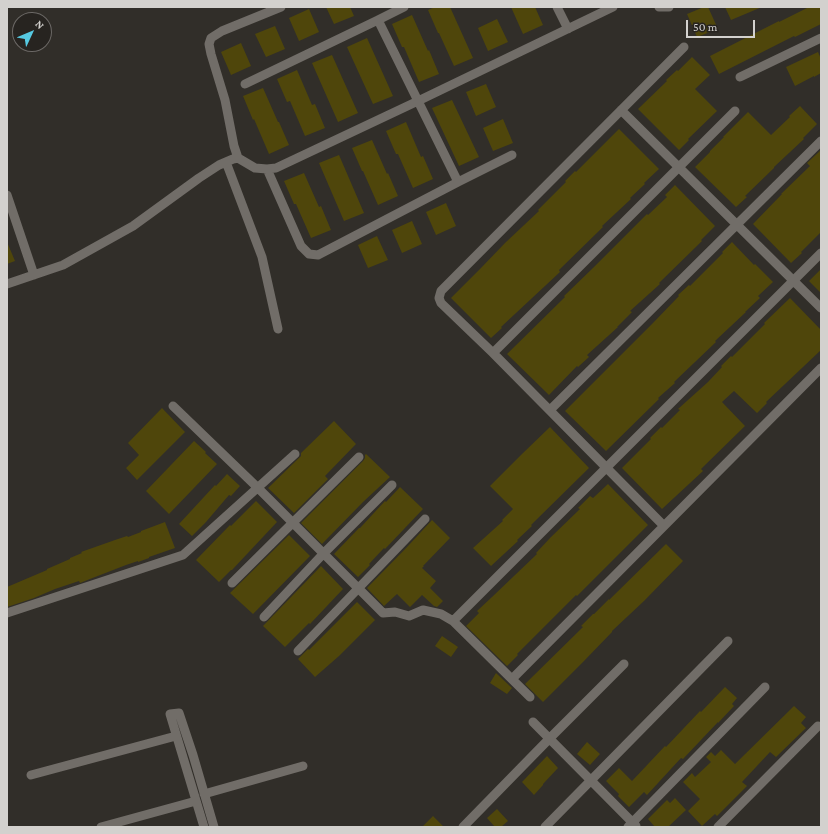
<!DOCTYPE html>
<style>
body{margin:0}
#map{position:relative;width:828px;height:834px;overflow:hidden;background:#312e29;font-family:"Crimson Pro",serif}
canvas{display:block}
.frame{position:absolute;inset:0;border:8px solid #d3d1ce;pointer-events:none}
.north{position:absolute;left:12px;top:12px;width:40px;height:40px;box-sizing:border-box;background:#272420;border:1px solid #6c6966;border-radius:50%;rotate:46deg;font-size:11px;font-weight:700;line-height:16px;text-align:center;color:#d3d1ce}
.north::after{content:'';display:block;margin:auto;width:14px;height:18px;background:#56c9e1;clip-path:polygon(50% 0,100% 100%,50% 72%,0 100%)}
.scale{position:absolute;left:686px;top:20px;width:69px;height:18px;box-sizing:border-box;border:2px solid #d3d1ce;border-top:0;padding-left:5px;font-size:12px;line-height:14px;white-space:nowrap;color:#d3d1ce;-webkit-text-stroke:3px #272420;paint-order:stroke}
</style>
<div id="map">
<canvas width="828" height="834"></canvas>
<div class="frame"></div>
<div class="north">N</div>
<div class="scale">50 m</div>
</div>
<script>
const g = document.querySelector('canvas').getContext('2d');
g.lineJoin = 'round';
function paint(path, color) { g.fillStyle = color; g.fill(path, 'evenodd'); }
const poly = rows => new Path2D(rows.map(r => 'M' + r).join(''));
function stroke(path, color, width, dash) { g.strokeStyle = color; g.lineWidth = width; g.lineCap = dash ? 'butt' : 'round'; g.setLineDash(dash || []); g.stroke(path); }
paint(poly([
 [326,7,350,7,354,16,334,24],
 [435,7,450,7,473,58,454,66,439,33,438,33,428,10],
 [511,7,535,7,543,25,523,34],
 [704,7,708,7,718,29,697,37,687,14],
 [725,7,762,7,731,20],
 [809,7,821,7,821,24,795,37,794,36,719,74,710,56,779,21,779,22],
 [309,9,319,32,299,41,289,18],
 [412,15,428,51,429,50,439,74,419,82,404,47,402,47,392,24],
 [497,19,508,42,488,51,478,28],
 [275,26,285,49,266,57,255,34],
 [367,38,393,96,373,104,347,47],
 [241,43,251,66,231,75,221,52],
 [818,52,821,59,821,73,814,77,814,76,795,86,786,67],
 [332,55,358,113,338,122,312,63],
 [692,57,710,75,695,89,717,111,688,139,689,140,679,150,638,109,667,81,666,80,677,70,678,71],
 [297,70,312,105,315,104,325,128,305,136,290,101,287,102,277,79],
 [486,84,496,107,476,116,466,92],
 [263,88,278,122,279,122,289,145,269,154,254,119,253,120,243,96],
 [452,100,479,157,459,166,432,108],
 [800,106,817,124,803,138,804,139,774,167,774,168,745,196,747,197,736,207,695,167,710,152,710,151,724,137,723,137,748,112,771,135,790,117,789,116],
 [503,119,513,143,493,151,483,128],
 [406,122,421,157,423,156,433,179,413,188,398,154,396,154,386,131],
 [619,129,659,169,644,183,645,184,630,198,631,199,602,226,603,227,559,270,560,272,501,327,502,328,491,338,451,298,480,269,505,243,539,211,538,210,566,182,565,181,575,171,576,172],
 [372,140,387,174,388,173,398,196,378,205,363,171,362,171,352,148],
 [821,150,821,232,801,252,802,253,791,263,753,224,782,194,781,194,810,166,807,163],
 [339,155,364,213,344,221,319,163],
 [304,173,319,207,321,206,331,230,311,238,296,204,294,204,284,181],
 [675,185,715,226,701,240,702,241,659,283,660,284,630,311,632,312,617,327,618,327,587,355,589,357,578,367,577,366,549,395,507,354,565,297,564,296,594,267,647,214,648,215,667,197,665,195],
 [446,203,456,226,436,235,426,212],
 [412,221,422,244,402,253,392,230],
 [377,236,388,260,368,268,358,245],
 [7,242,15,261,7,264],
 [732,242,754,265,755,264,773,282,758,296,760,298,745,312,746,312,715,341,716,342,674,382,675,383,658,398,659,399,606,451,565,411,652,324,679,296,678,295,689,285,690,286,723,253,722,252],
 [821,269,821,293,809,281],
 [790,298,821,330,821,350,766,402,767,403,757,413,734,391,722,402,745,426,701,469,703,471,662,509,622,468,651,439,650,438,661,427,662,428,680,410,678,409,708,382,722,367,721,366,731,356,732,357,765,324,764,323],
 [162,408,185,432,137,480,126,468,139,455,128,443],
 [334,421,356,444,325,476,328,479,294,513,268,488,299,458,301,456,301,453],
 [550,427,589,468,531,525,532,526,517,540,518,541,491,566,473,548,503,521,502,520,513,509,490,486,523,453],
 [194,441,206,452,205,453,217,464,169,514,146,491],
 [366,454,390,477,363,502,322,544,301,523,363,461,365,458,365,455],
 [227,474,240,486,231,496,229,495,206,522,192,536,179,524,215,485,216,486],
 [608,484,648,525,577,596,576,595,517,654,518,655,507,666,466,626,479,613,477,611,492,597,537,554,536,553,551,537,580,509,578,508,590,496,593,498],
 [400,487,423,509,385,549,384,548,369,564,370,565,358,577,334,554,359,528,360,528,385,501,386,502],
 [256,501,277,522,232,570,231,570,219,582,196,560,230,525,231,526],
 [432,520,450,538,423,566,424,566,422,568,436,581,430,588,443,601,437,607,434,606,422,595,410,607,397,594,384,606,367,588,408,546],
 [165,522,175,548,149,557,149,558,138,562,138,561,126,565,90,579,80,583,79,581,55,589,34,598,7,607,7,587,47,570,47,569,70,559,70,558,82,553,81,552,115,540,127,536,128,537,141,532,141,531],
 [289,535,310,556,253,614,230,593],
 [666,544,683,561,644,601,612,631,612,632,584,661,543,702,525,684,583,627,581,626,593,614,594,614,609,599,609,600],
 [321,566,343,589,310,624,309,623,285,647,263,626],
 [357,602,375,620,339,656,315,677,298,659,308,649,309,650],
 [442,636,458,647,451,657,435,646],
 [496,673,512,688,507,694,490,683],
 [725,687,737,698,732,704,734,706,718,723,718,722,683,759,681,758,647,795,644,792,629,807,618,796,619,794,606,781,619,768,632,781,665,746,666,747,700,711,701,712],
 [794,706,806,717,801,723,806,728,776,757,770,752,742,782,747,786,717,816,715,814,702,826,688,811,700,799,683,782,692,773,695,777,711,762,706,757,711,752,715,756,721,750,735,764],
 [587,742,600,754,590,765,577,754],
 [547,756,558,768,543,784,543,785,534,795,522,782],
 [675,798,686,810,668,827,655,827,648,819,667,800,670,803],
 [497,809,508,821,501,827,495,827,487,818],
 [433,816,444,827,422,827]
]), '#4f460b');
stroke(poly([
 [557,7,568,29],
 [659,7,669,7],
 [740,77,821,38],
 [245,84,378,20],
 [621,110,821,308],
 [238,158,234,146,225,100,211,54,209,44,211,38,222,31,281,7],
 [226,162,262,257,278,329],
 [267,169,301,246,309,254,318,255,458,182,418,101,613,7],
 [458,182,512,155],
 [7,195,34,275],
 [7,284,63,265,133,226,199,178,219,165,233,159,238,158,255,168,267,169,276,168,418,101,378,20,404,7],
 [493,353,735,111],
 [173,406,258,488,383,613,395,612,409,616,423,610,441,614,453,621,530,697],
 [550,410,821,141],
 [664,526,493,353,441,303,439,298,441,291,684,47],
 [232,583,359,457],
 [7,613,183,555,295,454],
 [264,617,323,554,392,485],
 [453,621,821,253],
 [298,651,425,519],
 [512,679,821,368],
 [533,722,636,826],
 [31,775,176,736],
 [204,794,303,766],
 [101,827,196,801],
 [204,827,170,714,179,713,193,755,214,827],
 [463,827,549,739,624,664],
 [545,827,728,641],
 [628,827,765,687],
 [718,827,818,726]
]), '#716d68', 9);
</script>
